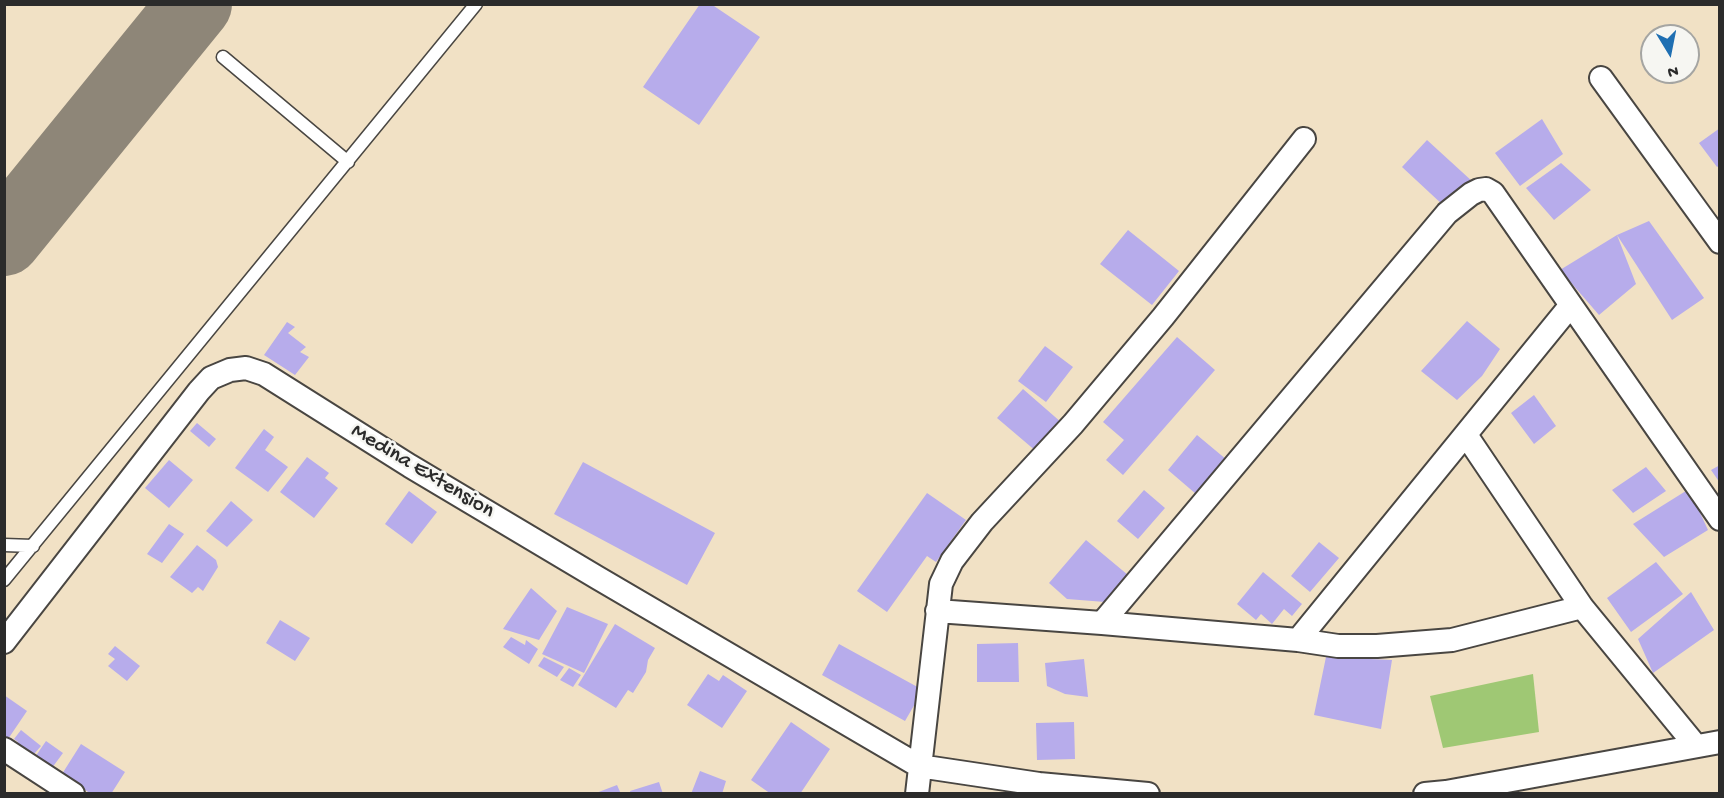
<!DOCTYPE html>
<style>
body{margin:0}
#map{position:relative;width:1724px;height:798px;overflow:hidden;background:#f1e1c5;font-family:"Gochi Hand",sans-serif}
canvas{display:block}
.frame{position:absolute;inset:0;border:6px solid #2b2b2b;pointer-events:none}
.north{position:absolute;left:1640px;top:24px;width:60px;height:60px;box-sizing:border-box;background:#f6f6f2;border:2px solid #a5a5a2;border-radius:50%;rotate:170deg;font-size:16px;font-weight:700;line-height:24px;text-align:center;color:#2b2b2b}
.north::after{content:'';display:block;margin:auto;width:21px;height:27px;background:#1f6fb2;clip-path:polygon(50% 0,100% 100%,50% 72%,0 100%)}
</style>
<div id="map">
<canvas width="1724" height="798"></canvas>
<div class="frame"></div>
<div class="north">N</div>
</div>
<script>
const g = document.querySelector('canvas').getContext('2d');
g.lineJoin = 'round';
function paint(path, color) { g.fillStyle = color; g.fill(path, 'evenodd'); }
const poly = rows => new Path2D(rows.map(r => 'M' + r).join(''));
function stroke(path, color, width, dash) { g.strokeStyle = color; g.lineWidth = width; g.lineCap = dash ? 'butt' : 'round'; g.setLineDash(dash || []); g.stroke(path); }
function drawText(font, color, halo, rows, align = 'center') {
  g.font = font + ' "Gochi Hand",sans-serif'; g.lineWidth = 5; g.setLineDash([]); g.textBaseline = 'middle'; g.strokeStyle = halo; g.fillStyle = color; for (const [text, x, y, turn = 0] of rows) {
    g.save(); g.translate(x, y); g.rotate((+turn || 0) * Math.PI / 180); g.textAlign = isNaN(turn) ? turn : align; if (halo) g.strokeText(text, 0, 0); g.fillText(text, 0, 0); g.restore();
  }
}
paint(poly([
 [1533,674,1539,732,1443,748,1430,696]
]), '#9fc874');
stroke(poly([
 [4,239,195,4]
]), '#8e8678', 74);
paint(poly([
 [700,4,711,4,760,37,699,125,643,87],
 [1542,119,1563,154,1520,186,1495,153],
 [1720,128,1720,165,1717,167,1699,143],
 [1427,140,1473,182,1444,206,1402,167],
 [1561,163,1591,190,1554,220,1526,188],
 [1649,221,1704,298,1672,320,1617,235],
 [1128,230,1179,271,1152,305,1100,264],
 [1617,235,1636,284,1599,315,1560,270],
 [1467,321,1500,349,1482,376,1457,400,1421,371],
 [287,322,295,327,288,333,306,347,300,352,309,357,295,375,264,355],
 [1177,337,1215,370,1123,475,1106,460,1124,440,1103,422],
 [1045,346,1073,367,1046,402,1018,381],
 [1023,389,1062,423,1037,452,997,418],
 [1534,395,1556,426,1534,444,1511,413],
 [197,423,216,439,209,447,190,431],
 [264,429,274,437,265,450,288,467,268,492,235,468],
 [1197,435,1233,465,1203,500,1168,470],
 [307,457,329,473,325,478,338,488,314,518,280,492],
 [169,460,193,480,169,508,145,488],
 [583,462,715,533,687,585,554,514],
 [1720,465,1720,483,1711,470],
 [1646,467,1666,491,1633,513,1612,490],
 [1689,489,1708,530,1664,557,1633,524],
 [1144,490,1165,508,1138,539,1117,521],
 [409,491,437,512,412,544,385,524],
 [927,493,966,520,936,562,927,556,887,612,857,591],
 [231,501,253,520,227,547,206,531],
 [169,524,184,534,162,563,147,554],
 [1086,540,1128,575,1105,602,1067,599,1049,583],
 [1319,542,1339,558,1310,592,1291,576],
 [197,545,216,560,218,567,203,591,198,587,192,593,170,577],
 [1656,562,1683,594,1631,632,1607,598],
 [1263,572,1302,604,1292,616,1284,609,1272,624,1261,614,1256,620,1237,604],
 [531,588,557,611,539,640,503,629],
 [1691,592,1714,630,1653,673,1638,639],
 [567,607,608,624,584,673,542,654],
 [280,620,310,638,295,661,266,643],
 [615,624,655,648,648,660,646,672,633,693,628,690,616,708,578,685],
 [511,637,525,645,526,640,538,649,529,664,503,647],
 [1018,643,1019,682,977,682,977,644],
 [839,644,923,690,905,721,822,675],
 [115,646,140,666,127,681,108,666,115,659,108,654],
 [544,657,564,667,557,677,538,666],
 [1326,657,1392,660,1381,729,1314,715],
 [1084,659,1088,697,1065,694,1047,686,1045,663],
 [569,668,581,675,573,687,560,680],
 [708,674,719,681,723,675,747,691,722,728,687,705],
 [4,695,27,711,6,742,4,741],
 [791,722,830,749,800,794,771,794,751,780],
 [1074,722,1075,759,1037,760,1036,723],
 [21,730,41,746,29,760,13,747,18,742,14,739],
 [46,741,63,753,49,772,33,760],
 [81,744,125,772,111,794,91,794,62,774],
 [700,771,726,781,722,794,691,794],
 [659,782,663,794,631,794,630,791],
 [617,785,621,794,596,794,596,793]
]), '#b7aceb');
const service = poly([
 [223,57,348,162],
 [4,545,33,546],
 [4,580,476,4]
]);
const minor = poly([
 [1601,78,1720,242],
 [1466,435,1582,607,1696,746],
 [937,611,1102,623,1298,640,1338,646,1377,646,1452,640,1582,607],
 [1102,623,1447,213,1471,194,1479,190,1486,189,1493,193,1720,519],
 [1298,640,1571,305],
 [4,642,199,391,211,378,230,370,246,368,264,374,410,466,598,578,919,766,1039,784,1148,794],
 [4,749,73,794],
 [917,794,941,584,952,561,982,522,1073,424,1163,317,1304,139],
 [1425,794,1446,792,1720,742]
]);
stroke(service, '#494642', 15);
stroke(minor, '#494642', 26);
stroke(service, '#fff', 12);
stroke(minor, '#fff', 22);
drawText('22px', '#2b2b2b', '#f6f6f2', [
 ["Medina Extension",422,472,31]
]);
</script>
